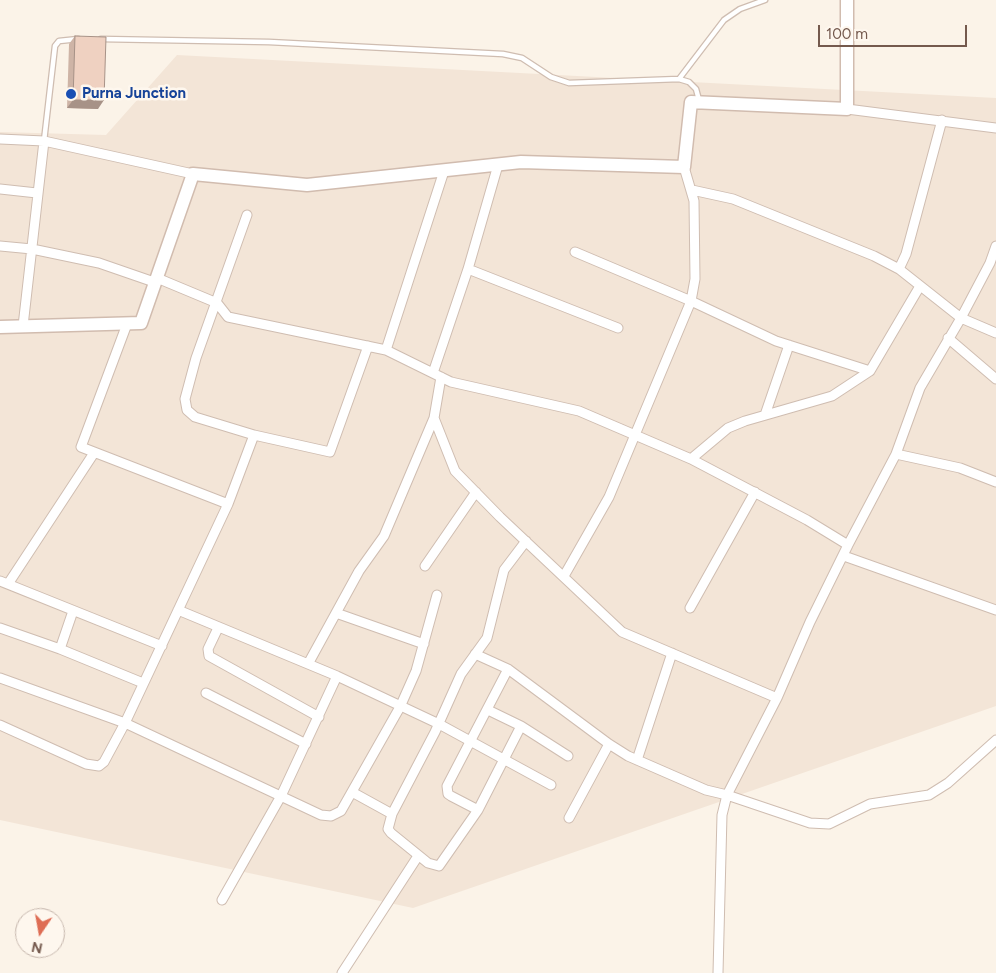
<!DOCTYPE html>
<style>
body{margin:0}
#map{position:relative;width:996px;height:973px;overflow:hidden;background:#fbf3e8;font-family:Figtree,sans-serif}
canvas{display:block}
.north{position:absolute;left:15px;top:908px;width:50px;height:50px;box-sizing:border-box;background:#fef7ee;border:1px solid #c7b8ae;border-radius:50%;rotate:192deg;font-size:14px;font-weight:700;line-height:20px;text-align:center;color:#74594d}
.north::after{content:'';display:block;margin:auto;width:18px;height:22px;background:#de6d54;clip-path:polygon(50% 0,100% 100%,50% 72%,0 100%)}
.scale{position:absolute;left:818px;top:25px;width:149px;height:22px;box-sizing:border-box;border:2px solid #74594d;border-top:0;padding-left:6px;font-size:15px;line-height:18px;white-space:nowrap;color:#74594d;-webkit-text-stroke:4px #fef7ee;paint-order:stroke}
</style>
<div id="map">
<canvas width="996" height="973"></canvas>
<div class="north">N</div>
<div class="scale">100 m</div>
</div>
<script>
const g = document.querySelector('canvas').getContext('2d');
g.lineJoin = 'round';
function paint(path, color) { g.fillStyle = color; g.fill(path, 'evenodd'); }
const poly = rows => new Path2D(rows.map(r => 'M' + r).join(''));
function stroke(path, color, width, dash) { g.strokeStyle = color; g.lineWidth = width; g.lineCap = dash ? 'butt' : 'round'; g.setLineDash(dash || []); g.stroke(path); }
function drawText(font, color, halo, rows, align = 'center') {
  g.font = font + ' Figtree,sans-serif'; g.lineWidth = 5; g.setLineDash([]); g.textBaseline = 'middle'; g.strokeStyle = halo; g.fillStyle = color; for (const [text, x, y, turn = 0] of rows) {
    g.save(); g.translate(x, y); g.rotate((+turn || 0) * Math.PI / 180); g.textAlign = isNaN(turn) ? turn : align; if (halo) g.strokeText(text, 0, 0); g.fillText(text, 0, 0); g.restore();
  }
}
paint(poly([
 [177,55,996,98,996,706,413,908,0,820,0,132,106,135]
]), '#f3e5d7');
const service = poly([
 [101,39,269,42,503,54,522,58,551,77,569,83,679,79,689,82,696,89,699,100],
 [679,79,724,20,740,9,765,0],
 [44,141,55,46,59,41,78,39]
]);
const minor = poly([
 [847,109,996,128],
 [0,139,44,141,193,174],
 [0,189,37,193],
 [692,190,733,199,874,256,899,269,961,318,996,333],
 [247,215,196,358,185,399,187,410,195,417,254,435],
 [0,246,32,249,99,263,154,282],
 [575,252,691,301,776,341,870,371],
 [468,269,618,328],
 [899,269,906,254,942,120],
 [157,278,217,303,228,317,386,350,444,171],
 [23,326,44,141],
 [948,338,996,379],
 [386,350,451,382,579,411,691,459,807,520,848,545],
 [433,373,468,269,498,165],
 [441,377,434,418,455,471,500,517,622,632,777,698],
 [765,415,789,345],
 [896,454,960,468,996,482],
 [691,459,728,428,745,421,832,396,870,371,920,286],
 [228,504,254,435,330,452,368,346],
 [844,556,996,610],
 [425,566,476,492],
 [564,576,609,497,691,301,695,279,694,201,684,167],
 [0,581,162,646],
 [8,584,94,453],
 [690,608,755,492],
 [178,610,337,676,439,724,551,785],
 [336,613,424,644],
 [0,628,60,649,143,683],
 [218,628,208,649,209,656,319,717],
 [60,649,73,611],
 [475,654,508,669,609,744,628,756,706,790,727,795,810,823,829,824,870,804,929,795,948,783,996,740],
 [308,664,359,571,384,536,434,418],
 [0,678,125,723,321,815,331,816,341,811,400,707,416,671,437,595],
 [206,693,306,744],
 [488,710,521,726,568,756],
 [0,725,86,764,99,766,104,762,125,723,228,504,81,447,127,324],
 [521,726,478,810,439,866,428,863,391,833,388,829,392,814,435,732,461,674,487,638,504,570,526,541],
 [637,760,672,653],
 [352,792,392,814],
 [478,810,451,796,448,794,447,786,508,669],
 [569,818,609,744],
 [222,900,281,796,337,676],
 [342,973,418,856],
 [718,973,722,815,727,795,777,698,810,622,848,545,896,454,920,388,961,318,990,263,996,246]
]);
const secondary = poly([
 [0,327,141,323,193,174,307,185,521,162,684,167,691,102,847,109,847,0]
]);
stroke(service, '#cfbdb1', 7);
stroke(minor, '#cfbdb1', 11);
stroke(secondary, '#d1bcaf', 15);
stroke(service, '#fff', 4.5);
stroke(minor, '#fff', 9);
stroke(secondary, '#fff', 12);
paint(poly([
 [75,36,98,109,67,108,69,44]
]), '#ceb4a6');
paint(poly([
 [73,100,104,100,98,109,67,108]
]), '#a79287');
const building = poly([
 [75,36,106,37,104,100,73,100,75,36]
]);
paint(building, '#efd1c1');
stroke(building, '#a79287', 1);
for (const [x, y, r, color] of [
 [71,94,6,"#1a4fb4"]
]) { const dot = new Path2D(); dot.arc(x, y, r, 0, 2 * Math.PI); g.fillStyle = color; g.fill(dot); stroke(dot, '#fef7ee', 2); }
drawText('bold 15px', '#164399', '#fef7ee', [
 ["Purna Junction",82,94]
], 'left');
</script>
